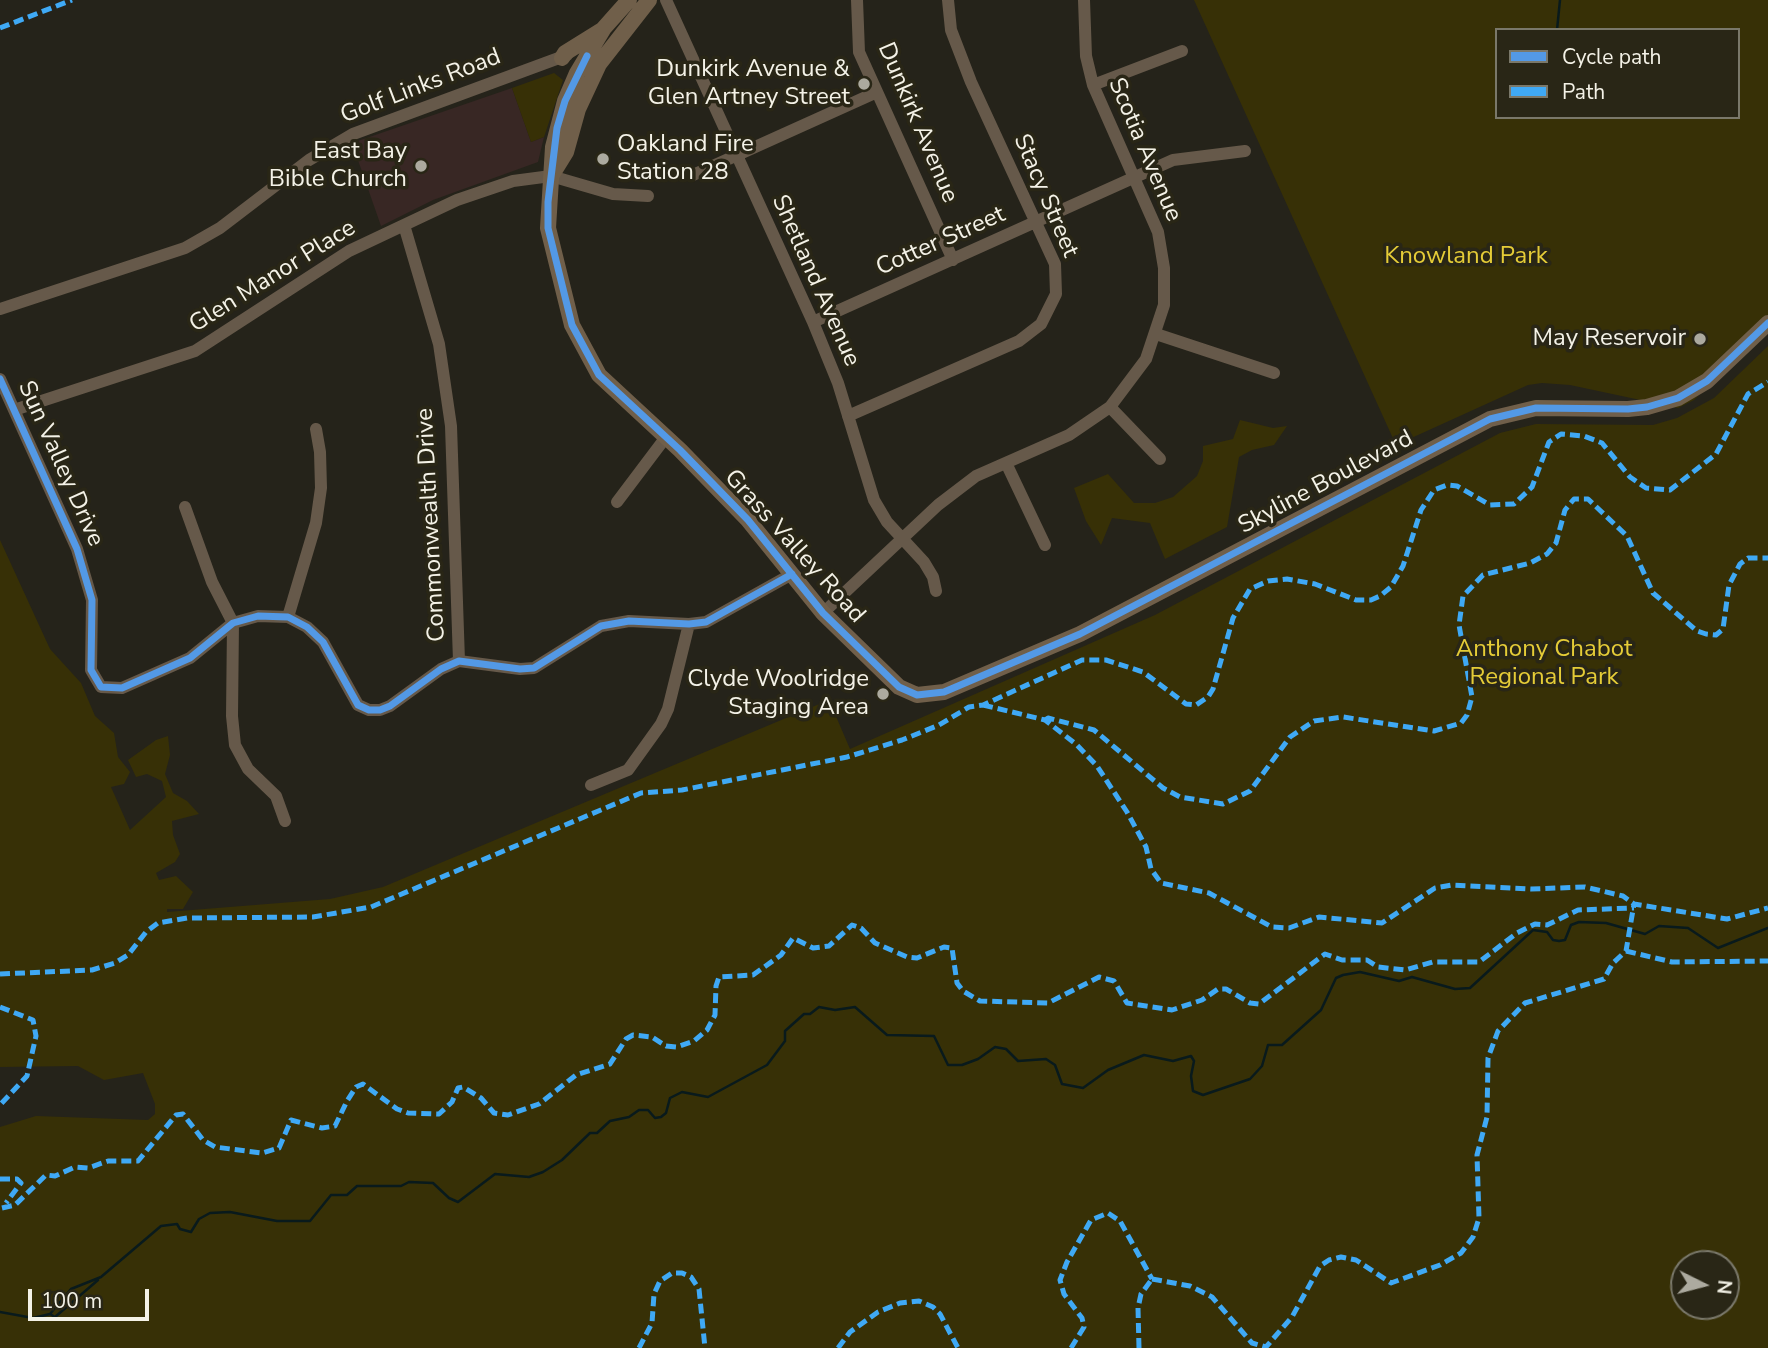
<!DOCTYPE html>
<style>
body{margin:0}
#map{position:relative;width:1768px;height:1348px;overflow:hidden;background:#25231a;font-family:"Nunito Sans",sans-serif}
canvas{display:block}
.legend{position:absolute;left:1495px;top:28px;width:245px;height:91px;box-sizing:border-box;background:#292616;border:2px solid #7a786a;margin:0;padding:9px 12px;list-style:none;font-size:21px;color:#f4f2e7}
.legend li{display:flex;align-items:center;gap:14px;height:35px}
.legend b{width:35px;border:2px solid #7a786a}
.north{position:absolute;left:1670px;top:1250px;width:70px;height:70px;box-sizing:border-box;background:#292616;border:2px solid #7a786a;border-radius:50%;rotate:96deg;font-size:19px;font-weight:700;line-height:28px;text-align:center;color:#f4f2e7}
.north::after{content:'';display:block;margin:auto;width:24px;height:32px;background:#acaa9f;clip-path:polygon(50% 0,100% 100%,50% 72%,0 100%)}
.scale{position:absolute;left:28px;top:1289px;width:121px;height:32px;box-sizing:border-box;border:4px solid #f4f2e7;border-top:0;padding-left:9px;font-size:21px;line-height:24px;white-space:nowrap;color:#f4f2e7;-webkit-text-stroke:5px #292616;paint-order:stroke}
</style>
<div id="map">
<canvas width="1768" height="1348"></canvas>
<ul class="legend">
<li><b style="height:9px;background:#5399e6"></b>Cycle path</li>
<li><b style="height:9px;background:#3fa9f5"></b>Path</li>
</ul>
<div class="north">N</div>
<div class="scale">100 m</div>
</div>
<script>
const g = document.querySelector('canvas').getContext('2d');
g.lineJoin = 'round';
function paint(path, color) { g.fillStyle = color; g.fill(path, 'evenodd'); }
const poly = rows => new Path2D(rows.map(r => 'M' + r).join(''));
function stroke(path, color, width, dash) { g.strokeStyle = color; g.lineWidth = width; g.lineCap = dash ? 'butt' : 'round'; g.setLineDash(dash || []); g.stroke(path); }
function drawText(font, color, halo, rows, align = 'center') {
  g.font = font + ' "Nunito Sans",sans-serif'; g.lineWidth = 7; g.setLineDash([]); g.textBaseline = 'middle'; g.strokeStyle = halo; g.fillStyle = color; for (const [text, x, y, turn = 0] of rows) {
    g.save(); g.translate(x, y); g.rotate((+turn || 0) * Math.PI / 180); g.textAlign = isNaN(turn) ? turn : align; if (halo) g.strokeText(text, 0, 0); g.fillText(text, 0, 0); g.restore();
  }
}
paint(poly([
 [512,88,531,142,544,137,538,162,433,200,381,226,352,143]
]), '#382724');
paint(poly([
 [1194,0,1768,0,1768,325,1694,400,1678,408,1570,385,1542,383,1528,385,1396,445],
 [1497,30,1738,30,1738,117,1497,117],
 [554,73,563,80,544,137,531,142,512,88],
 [1768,346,1768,1348,0,1348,0,1127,36,1116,148,1120,155,1114,155,1104,143,1073,104,1080,78,1066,0,1067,0,540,50,649,81,683,95,716,114,733,118,757,130,772,124,784,111,787,130,830,166,797,162,781,147,774,136,777,128,760,156,740,168,736,170,755,165,774,173,793,187,801,199,814,172,821,173,835,180,854,175,862,156,873,159,880,176,876,193,892,183,909,167,909,167,912,330,899,383,887,829,700,850,749,1155,615,1500,433,1536,424,1653,425,1677,418,1714,398],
 [1684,1264,1726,1264,1726,1306,1684,1306],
 [1240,420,1273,428,1287,426,1274,445,1252,450,1239,457,1227,527,1165,559,1150,523,1112,518,1101,545,1086,521,1074,488,1108,474,1134,503,1155,503,1173,497,1197,476,1203,461,1203,446,1233,439]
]), '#373006');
stroke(poly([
 [1557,30,1560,0],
 [0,1312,33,1318,50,1314,55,1317,98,1280],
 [50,1314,71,1289,101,1277,161,1226,177,1224,180,1229,191,1232,199,1219,210,1213,230,1212,277,1221,310,1221,331,1195,347,1195,357,1186,401,1186,409,1182,433,1183,449,1198,458,1202,495,1174,529,1177,543,1172,562,1160,590,1133,597,1133,610,1121,629,1117,639,1110,648,1110,655,1118,661,1117,666,1113,670,1098,682,1092,708,1097,767,1065,785,1041,785,1031,804,1014,810,1014,819,1007,835,1010,855,1007,887,1035,934,1036,948,1065,962,1065,978,1059,995,1047,1006,1049,1018,1061,1046,1059,1055,1065,1062,1084,1083,1088,1108,1070,1144,1055,1173,1061,1191,1056,1194,1061,1191,1076,1193,1091,1203,1095,1250,1079,1262,1066,1268,1045,1282,1045,1321,1010,1336,978,1343,975,1360,972,1399,981,1412,977,1455,989,1470,988,1533,930,1547,932,1553,940,1559,941,1565,940,1571,925,1579,922,1606,923,1645,934,1659,926,1688,928,1718,948,1768,928]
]), '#091a1c', 2.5);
stroke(poly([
 [666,0,813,322,838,383,874,500,887,522,924,562,933,577,936,591],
 [857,0,859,52,953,260],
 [1093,85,1182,51],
 [693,175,877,92],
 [404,225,439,344,451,426,459,661],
 [0,309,185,248,220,228,309,160,353,134,567,55],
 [813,322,1173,160,1245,151],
 [1156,334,1274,373],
 [0,379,77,549,92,600,91,670,101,687,122,688,190,658,233,623,258,616,288,617,307,627,323,642,358,705,369,710,380,710,390,706,441,669,459,661,520,669,534,668,601,626,629,621,689,624,706,622,792,574],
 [1110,407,1160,459],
 [14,410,195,351,349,251,457,200,513,181,551,176,613,194,648,196],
 [848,416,1019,341,1041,324,1056,294,1055,264,971,82,951,30,948,0],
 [1007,465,1045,545],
 [617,502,666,437],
 [185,507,212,582,233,623,232,716,235,745,248,769,276,796,285,821],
 [823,613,938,505,976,476,1069,435,1110,407,1146,359,1164,305,1164,268,1158,232,1093,85,1086,56,1084,0],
 [288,617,316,523,321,488,320,452,316,429],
 [591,785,628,770,661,724,668,709,689,624]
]), '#66594a', 12);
stroke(poly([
 [629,0,604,28,577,73,565,101,553,147,548,228,572,325,599,375,680,450,748,520,823,613,899,687,917,695,944,692,1080,634,1490,419,1536,408,1628,409,1647,407,1678,398,1707,381,1768,323],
 [562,58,565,53,602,30],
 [553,173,566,152,578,109,599,64,649,0]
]), '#705f4a', 16);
stroke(poly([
 [0,28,72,0],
 [983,705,1045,720,1077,745,1097,766,1127,812,1146,847,1151,869,1161,883,1209,893,1272,927,1289,928,1319,917,1382,923,1435,888,1452,885,1531,889,1585,887,1623,896,1634,904,1727,919,1768,908],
 [1045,720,1048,718,1094,730,1163,788,1180,797,1223,804,1250,791,1290,737,1314,721,1343,717,1434,731,1461,723,1467,715,1472,697,1459,625,1463,596,1483,575,1530,563,1547,554,1556,543,1565,510,1574,499,1588,499,1627,536,1653,593,1697,631,1706,634,1716,635,1723,629,1729,585,1740,564,1748,558,1768,558],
 [1626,951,1672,962,1768,961],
 [0,974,92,970,115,963,128,955,146,932,158,923,187,918,313,917,371,907,641,793,682,790,847,757,902,740,939,725,969,707,983,705,1082,660,1106,660,1143,672,1186,704,1196,705,1208,697,1213,689,1233,618,1250,589,1268,581,1287,579,1315,584,1356,600,1371,600,1380,596,1391,587,1403,566,1421,510,1434,490,1447,485,1457,486,1490,505,1514,504,1532,487,1549,442,1561,434,1584,436,1602,443,1630,477,1646,488,1670,490,1716,454,1748,394,1768,382],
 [0,1007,33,1020,36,1036,27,1076,0,1105],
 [0,1179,17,1179,21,1183,6,1203],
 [2,1208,15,1205,46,1175,55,1176,75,1167,88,1168,108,1161,138,1161,176,1115,183,1114,203,1140,215,1147,262,1153,279,1148,291,1120,322,1128,335,1126,347,1101,356,1087,363,1084,397,1109,408,1113,439,1114,452,1102,458,1088,463,1087,481,1098,494,1113,508,1115,539,1104,576,1075,610,1064,626,1039,633,1035,652,1037,666,1046,677,1047,694,1041,707,1030,715,1015,716,986,719,977,753,975,781,955,793,938,813,948,829,946,852,925,861,928,875,943,907,957,917,958,944,947,952,948,957,983,963,991,980,1001,1048,1003,1099,977,1114,981,1127,1003,1172,1010,1202,1000,1218,989,1226,989,1250,1003,1259,1004,1325,954,1342,960,1367,960,1378,967,1405,970,1433,962,1479,962,1517,933,1535,924,1547,925,1578,910,1634,908],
 [1152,1279,1190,1286,1212,1297,1252,1343,1266,1347,1292,1317,1320,1266,1329,1260,1341,1257,1356,1260,1391,1283,1440,1265,1461,1253,1473,1237,1479,1218,1477,1155,1487,1117,1488,1058,1498,1031,1525,1003,1604,979,1613,963,1626,951,1634,904],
 [639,1348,652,1323,654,1294,660,1281,672,1273,682,1273,691,1277,699,1289,705,1348],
 [838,1348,850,1332,878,1312,900,1303,919,1301,933,1307,940,1314,958,1348],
 [1071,1348,1084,1327,1082,1318,1064,1294,1060,1280,1067,1262,1091,1220,1108,1213,1120,1221,1152,1279],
 [1139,1348,1138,1308,1141,1294,1152,1279]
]), '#3fa9f5', 5, [10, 5]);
stroke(poly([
 [587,56,565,101,557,128,548,202,548,228,572,325,599,375,680,450,748,520,823,613,899,687,917,695,944,692,1080,634,1490,419,1536,408,1628,409,1647,407,1678,398,1707,381,1768,323],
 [0,379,77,549,92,600,91,670,101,687,122,688,190,658,233,623,258,616,288,617,307,627,323,642,358,705,369,710,380,710,390,706,441,669,459,661,520,669,534,668,601,626,629,621,689,624,706,622,792,574]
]), '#5399e6', 7);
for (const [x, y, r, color] of [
 [864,84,7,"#acaa9f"],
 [603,159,7,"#acaa9f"],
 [421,166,7,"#acaa9f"],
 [1700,339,7,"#acaa9f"],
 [883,694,7,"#acaa9f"]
]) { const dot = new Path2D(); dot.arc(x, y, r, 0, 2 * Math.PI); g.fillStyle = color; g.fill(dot); stroke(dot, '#292616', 2.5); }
drawText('24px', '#f4f2e7', '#292616', [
 ["Dunkirk Avenue &",850,70],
 ["Glen Artney Street",850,98],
 ["Oakland Fire",617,145,"left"],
 ["Station 28",617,173,"left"],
 ["East Bay",407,152],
 ["Bible Church",407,180],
 ["May Reservoir",1686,339],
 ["Clyde Woolridge",869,680],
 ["Staging Area",869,708]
], 'right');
drawText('24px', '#f4f2e7', '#292616', [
 ["Golf Links Road",421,87,-21],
 ["Dunkirk Avenue",917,123,67],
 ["Scotia Avenue",1144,150,67],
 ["Stacy Street",1045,196,67],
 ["Cotter Street",941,242,-24],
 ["Glen Manor Place",273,277,-32],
 ["Shetland Avenue",815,281,66],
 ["Sun Valley Drive",60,464,66],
 ["Skyline Boulevard",1326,483,-28],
 ["Commonwealth Drive",432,525,-93],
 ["Grass Valley Road",794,547,48]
]);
drawText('24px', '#e5cc37', '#292616', [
 ["Knowland Park",1466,257],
 ["Anthony Chabot",1544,650],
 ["Regional Park",1544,678]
]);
</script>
